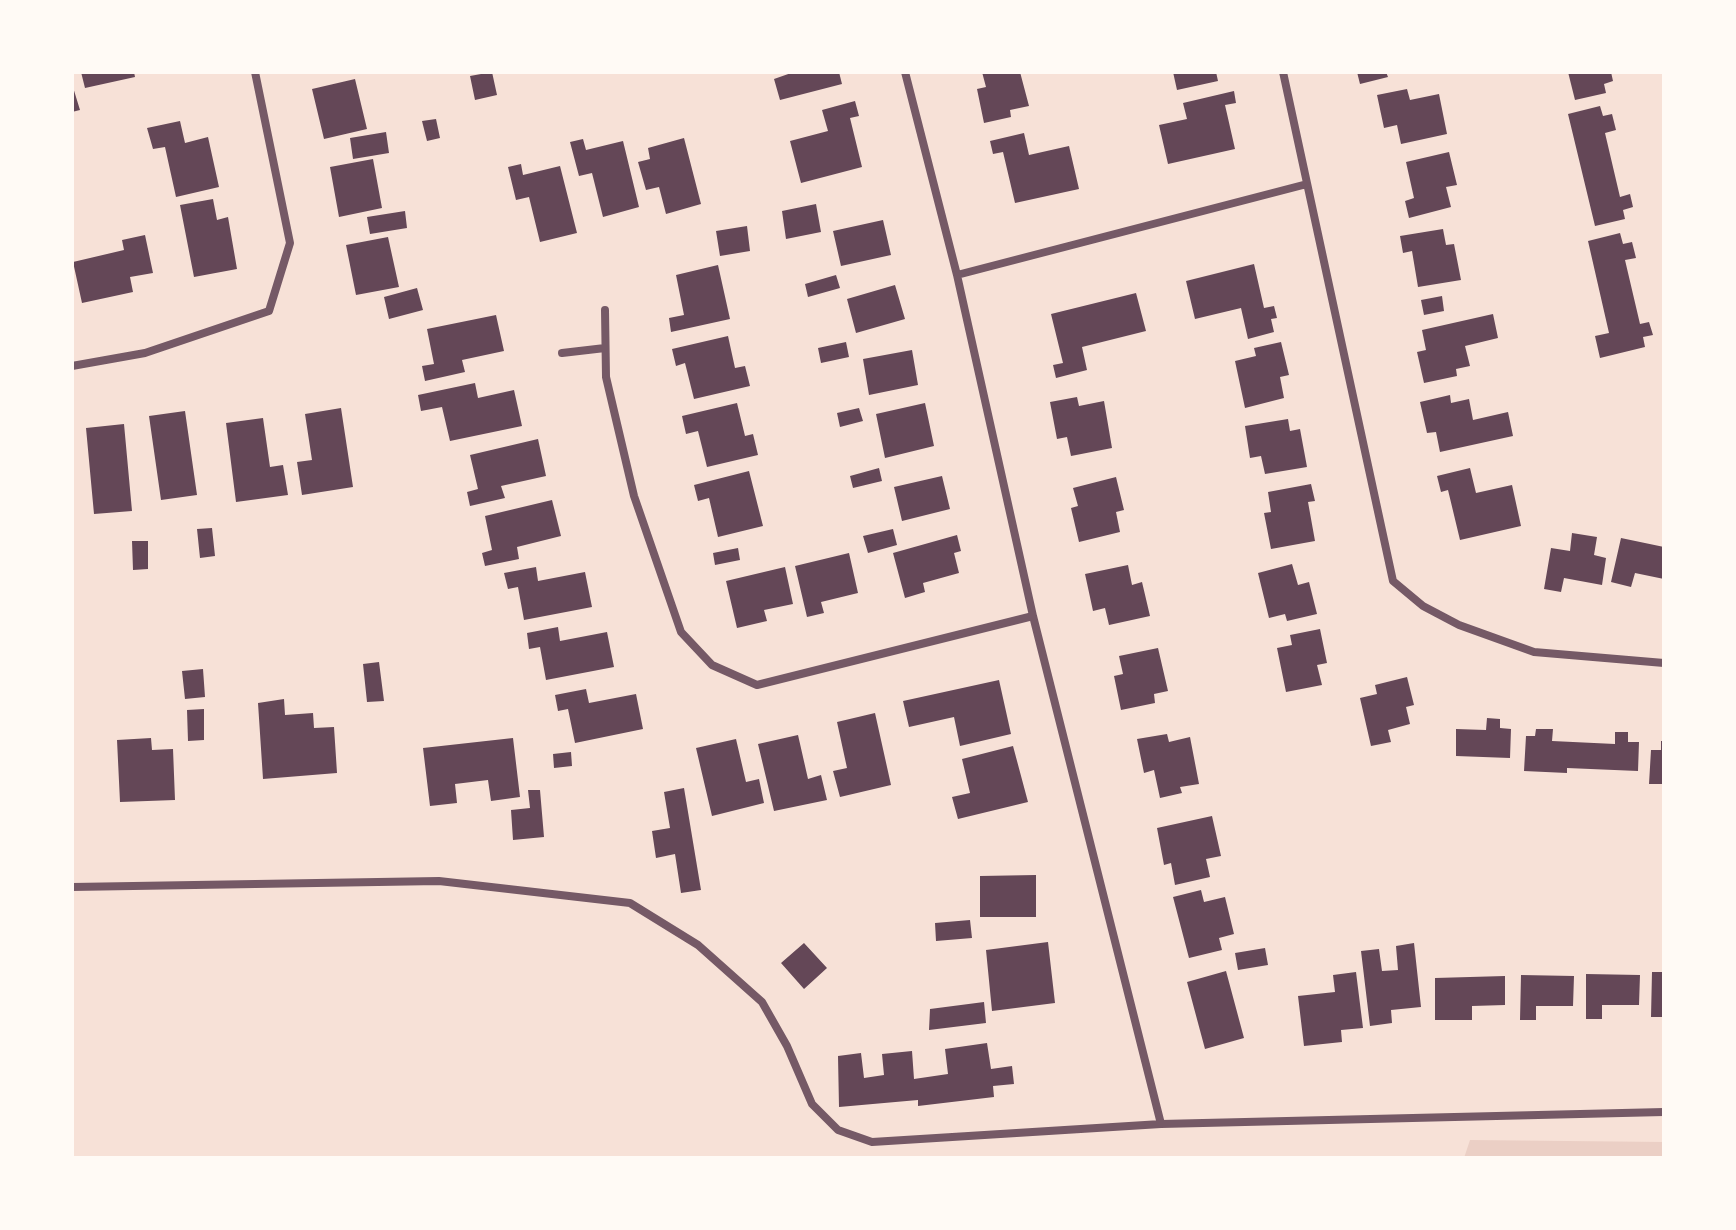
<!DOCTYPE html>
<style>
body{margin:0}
#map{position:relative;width:1736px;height:1230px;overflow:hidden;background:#f7e1d7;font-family:"Titillium Web",sans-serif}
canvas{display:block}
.frame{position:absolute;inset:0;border:74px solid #fffaf5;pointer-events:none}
</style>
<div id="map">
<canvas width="1736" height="1230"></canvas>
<div class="frame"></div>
</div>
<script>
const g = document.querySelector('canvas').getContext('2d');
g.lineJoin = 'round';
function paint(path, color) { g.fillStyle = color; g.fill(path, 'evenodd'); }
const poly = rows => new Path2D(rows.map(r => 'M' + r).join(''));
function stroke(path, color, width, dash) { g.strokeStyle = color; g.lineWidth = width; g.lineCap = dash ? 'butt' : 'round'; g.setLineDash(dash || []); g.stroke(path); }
paint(poly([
 [1470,1140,1664,1142,1664,1158,1464,1158]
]), '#ebcfc5');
paint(poly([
 [81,72,134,72,135,77,85,88],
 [492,72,497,95,475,100,470,76],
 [794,72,839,72,842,84,780,100,774,79],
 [982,72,1020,72,1029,106,1010,110,1011,117,984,123,977,89,986,87],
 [1173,72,1216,72,1218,81,1177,90],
 [1357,72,1386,72,1388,77,1360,84],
 [1568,72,1611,72,1613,81,1604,84,1606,93,1575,100],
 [355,79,367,129,324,139,312,89],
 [72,84,80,110,72,112],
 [1407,89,1410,100,1439,94,1447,134,1401,144,1397,125,1384,128,1377,95],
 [1234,91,1236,103,1225,105,1235,149,1168,164,1159,125,1187,119,1183,103],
 [855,101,859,116,850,118,862,167,801,183,790,141,828,131,822,110],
 [1600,106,1603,116,1612,114,1616,130,1605,133,1620,197,1630,194,1633,207,1623,210,1625,219,1595,226,1568,114],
 [436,119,440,138,427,141,422,121],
 [180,121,185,143,208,137,219,187,176,197,165,147,153,149,147,128],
 [386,132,389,153,353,159,350,138],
 [1024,133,1029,155,1069,146,1079,189,1015,203,1003,152,993,154,990,141],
 [684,138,701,204,666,214,659,187,646,190,638,162,650,159,648,148],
 [583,139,586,150,623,141,639,207,603,217,592,173,579,176,570,142],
 [1449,152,1457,185,1446,187,1451,207,1409,218,1405,201,1414,198,1406,162],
 [373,159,382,208,339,217,330,167],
 [521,164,523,175,560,166,577,233,540,242,529,197,516,200,508,167],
 [213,199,217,220,228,217,237,269,194,277,180,205],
 [816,204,821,232,786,239,782,211],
 [405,211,407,228,370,234,367,217],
 [883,220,891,255,841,266,833,231],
 [747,226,750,251,720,256,716,231],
 [1443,229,1446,245,1454,244,1461,280,1418,287,1412,251,1403,253,1400,236],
 [1620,233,1623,244,1632,242,1636,258,1625,260,1640,324,1649,322,1653,335,1643,337,1645,347,1600,358,1595,336,1609,333,1588,241],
 [145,235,153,273,130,277,133,292,82,303,73,262,124,250,122,240],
 [388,237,399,287,356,295,346,245],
 [1254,264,1264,308,1274,306,1277,318,1271,319,1274,332,1248,339,1241,308,1195,319,1186,281],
 [718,265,730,319,671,332,669,318,684,315,676,275],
 [836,275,840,288,808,297,805,284],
 [895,285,905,319,856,333,847,299],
 [417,288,423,310,389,319,384,297],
 [1136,293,1146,331,1082,347,1087,370,1056,378,1053,365,1063,363,1051,314],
 [1442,296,1444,311,1424,315,1421,300],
 [1493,314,1498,338,1465,346,1470,366,1456,369,1457,376,1424,383,1417,352,1426,350,1422,330],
 [496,315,504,351,462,360,465,372,425,381,422,366,434,364,427,329],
 [728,336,735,368,745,366,750,386,694,399,685,363,676,366,672,349],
 [846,342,849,357,821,363,818,348],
 [1281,342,1289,375,1280,377,1284,398,1245,408,1235,361,1256,356,1254,348],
 [912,350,918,385,869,395,863,359],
 [475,383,478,398,514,390,522,426,450,441,442,407,421,411,418,395],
 [1450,395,1451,403,1469,399,1473,420,1508,412,1513,436,1440,452,1436,432,1427,433,1420,402],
 [1077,397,1079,406,1104,401,1112,448,1071,456,1067,437,1057,439,1050,402],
 [737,403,745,436,753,434,758,455,707,467,698,431,686,434,682,416],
 [925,403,934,446,885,458,876,414],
 [341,408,353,487,302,495,297,462,312,460,305,414],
 [859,408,863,421,840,427,837,413],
 [185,411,197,495,161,500,149,416],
 [263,418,270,467,283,465,288,495,236,502,226,423],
 [1288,419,1290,431,1300,429,1307,467,1265,474,1261,456,1250,458,1245,426],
 [124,424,132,511,94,514,86,428],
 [538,439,546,476,501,486,505,498,470,506,467,492,478,489,470,455],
 [879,468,882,481,853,488,850,476],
 [1470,468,1476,493,1512,485,1521,526,1460,540,1448,490,1441,492,1437,476],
 [749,471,763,526,718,537,709,498,698,501,694,485],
 [942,476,950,509,902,521,894,487],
 [1116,477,1124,510,1116,512,1120,532,1079,542,1071,508,1078,506,1073,488],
 [1311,484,1315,501,1308,502,1315,541,1271,549,1264,513,1271,512,1268,492],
 [552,500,561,536,517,547,519,559,485,566,482,553,492,550,485,516],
 [212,528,215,556,200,558,197,529],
 [893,529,897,545,868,553,863,536],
 [1572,533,1597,537,1594,555,1606,558,1602,585,1564,578,1561,592,1544,589,1551,548,1570,551],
 [957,535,961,551,954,553,959,573,923,583,925,592,905,598,893,553],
 [1621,538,1664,547,1664,579,1635,573,1631,587,1611,582],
 [132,541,148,541,148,569,133,570],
 [738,548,740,560,715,565,713,553],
 [849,553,858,593,821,602,824,613,807,617,795,566],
 [1292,564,1298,585,1309,582,1317,614,1287,621,1285,614,1269,618,1258,573],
 [1128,565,1132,585,1142,582,1150,616,1109,625,1105,608,1093,611,1085,574],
 [536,567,538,581,585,572,592,607,524,620,518,587,508,589,504,573],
 [785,567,793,604,764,610,767,621,737,628,726,581],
 [558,627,560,641,607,632,614,667,546,680,540,647,529,649,527,633],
 [1320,629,1327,663,1317,665,1322,685,1286,692,1277,648,1292,645,1290,635],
 [1158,648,1168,691,1154,694,1155,703,1121,710,1114,676,1123,674,1119,656],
 [379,662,384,701,367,702,363,664],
 [203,669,205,697,185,699,182,671],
 [1407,677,1414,705,1406,707,1410,724,1388,730,1391,742,1371,746,1360,698,1377,694,1375,685],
 [999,680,1011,734,960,746,954,717,909,727,903,701],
 [586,689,589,703,636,694,643,729,575,743,568,709,558,711,555,695],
 [284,699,285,715,313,713,314,728,334,727,337,773,263,779,258,703],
 [204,709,204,740,188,741,187,710],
 [875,713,891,785,840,797,833,771,847,768,837,722],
 [1487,718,1500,719,1500,728,1511,729,1510,758,1456,756,1456,729,1486,730],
 [1536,729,1553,729,1552,741,1615,744,1615,732,1628,732,1628,742,1639,742,1638,771,1567,768,1567,773,1524,771,1526,736,1535,736],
 [1167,734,1169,742,1190,737,1199,784,1180,787,1182,793,1160,798,1154,770,1144,773,1137,739],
 [798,735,808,779,821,775,827,800,774,811,758,744],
 [151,738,152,750,173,749,175,800,120,802,117,740],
 [513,738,520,797,491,801,488,780,455,784,457,803,430,806,423,748],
 [736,739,746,782,759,779,764,803,712,816,696,748],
 [1661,741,1664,741,1664,784,1649,784,1651,750,1661,750],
 [1013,746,1028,802,958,819,952,797,970,793,962,759],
 [571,752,572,766,554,768,553,754],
 [684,788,701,890,681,893,675,854,656,858,652,831,670,828,664,792],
 [528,790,540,790,544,837,513,840,511,810,530,808],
 [1212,816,1221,856,1206,859,1210,877,1175,885,1171,863,1164,865,1157,828],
 [1036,875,1036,917,980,917,980,876],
 [1201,890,1204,902,1225,897,1234,934,1219,938,1222,950,1189,958,1173,897],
 [970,920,972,938,936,941,935,923],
 [1048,942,1055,1003,992,1011,986,950],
 [804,943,827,968,804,989,781,963],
 [1414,943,1421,1007,1391,1010,1392,1023,1370,1026,1361,951,1379,949,1382,971,1398,970,1396,946],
 [1265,948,1268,965,1238,970,1235,953],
 [1226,971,1244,1038,1205,1049,1187,982],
 [1356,972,1363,1028,1341,1030,1342,1042,1304,1046,1298,996,1335,992,1333,975],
 [1652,972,1664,972,1664,1017,1651,1017],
 [1586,974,1640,975,1639,1005,1602,1005,1602,1019,1586,1019],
 [1521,975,1574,976,1573,1006,1536,1006,1536,1020,1520,1020],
 [1505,976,1505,1005,1472,1006,1472,1020,1435,1020,1435,978],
 [984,1002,986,1023,929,1030,930,1009],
 [987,1043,991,1069,1012,1066,1014,1084,993,1086,994,1097,918,1106,918,1100,839,1107,838,1056,861,1053,864,1078,884,1075,882,1054,912,1051,914,1079,948,1074,945,1049]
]), '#644757');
stroke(poly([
 [905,72,957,275,1033,616,1161,1124],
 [1283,72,1393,581,1423,606,1459,625,1534,652,1664,663],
 [957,275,1307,184],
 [605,310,606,377,634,496,681,632,712,665,757,685,1033,616],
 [562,353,605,348],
 [72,366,145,353,269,311,290,243,255,72],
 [72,887,439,881,630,903,698,945,762,1002,787,1046,812,1104,838,1130,872,1142,1161,1124,1664,1112]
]), '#755966', 8);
</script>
